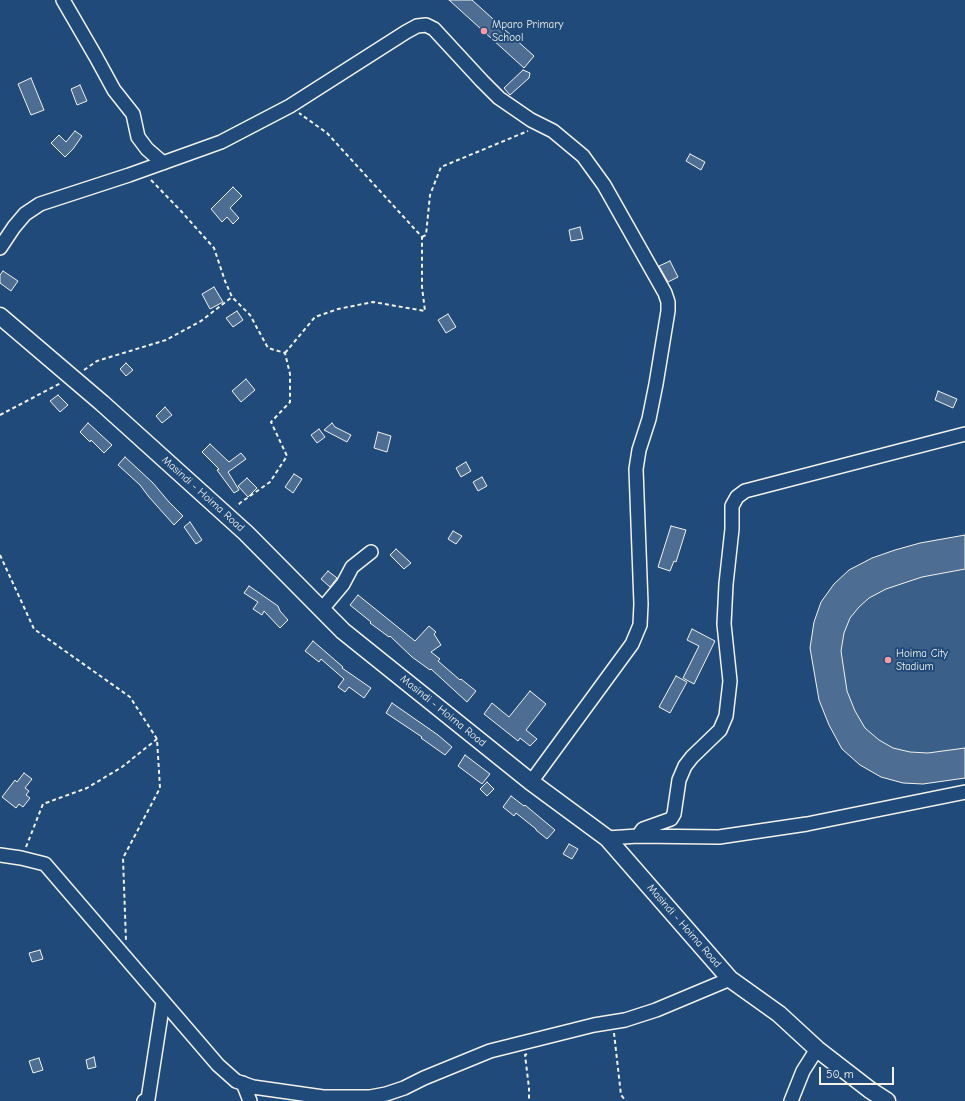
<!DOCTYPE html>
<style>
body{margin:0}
#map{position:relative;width:965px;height:1101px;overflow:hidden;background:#1f4a7a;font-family:"Comic Neue",sans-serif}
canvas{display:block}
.scale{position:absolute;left:819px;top:1067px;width:75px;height:18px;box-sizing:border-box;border:2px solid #f4f1e8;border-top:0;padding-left:5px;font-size:12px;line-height:14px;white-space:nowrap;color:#f4f1e8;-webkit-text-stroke:3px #1f4a7a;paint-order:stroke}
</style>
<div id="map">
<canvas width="965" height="1101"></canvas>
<div class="scale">50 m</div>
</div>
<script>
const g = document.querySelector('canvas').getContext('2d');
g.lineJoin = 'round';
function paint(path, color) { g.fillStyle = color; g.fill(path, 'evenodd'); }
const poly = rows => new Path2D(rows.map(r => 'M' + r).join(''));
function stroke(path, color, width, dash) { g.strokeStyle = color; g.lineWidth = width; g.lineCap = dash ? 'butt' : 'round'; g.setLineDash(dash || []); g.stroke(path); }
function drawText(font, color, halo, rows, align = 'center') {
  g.font = font + ' "Comic Neue",sans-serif'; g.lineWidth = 4; g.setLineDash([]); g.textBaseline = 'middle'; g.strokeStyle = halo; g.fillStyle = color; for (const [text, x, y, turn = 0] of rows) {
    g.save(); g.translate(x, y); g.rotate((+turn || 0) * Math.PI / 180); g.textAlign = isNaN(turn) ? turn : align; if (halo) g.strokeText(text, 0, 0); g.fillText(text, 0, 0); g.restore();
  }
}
paint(poly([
 [965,535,965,778,923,784,903,783,881,777,860,765,842,749,829,725,819,700,810,648,814,622,821,602,834,584,849,570,872,558,895,550,920,543]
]), '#3a5f88');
const building = poly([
 [449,0,472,0,534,56,524,68,449,0],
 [523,70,530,73,529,78,510,95,504,88,523,70],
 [31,78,44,110,31,115,18,84,31,78],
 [80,85,87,101,77,105,71,89,80,85],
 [75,131,82,136,73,149,65,157,51,143,59,135,66,142,75,131],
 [690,154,705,162,701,170,686,161,690,154],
 [233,187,242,196,230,208,239,218,233,224,227,217,222,222,211,209,233,187],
 [580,227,583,239,571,241,569,230,580,227],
 [670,261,678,277,668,282,659,266,670,261],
 [3,271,18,281,11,291,0,283,0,275,3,271],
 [214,287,223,302,210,309,202,294,214,287],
 [237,311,243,320,233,327,226,318,237,311],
 [448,314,456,327,446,333,438,320,448,314],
 [126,363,133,370,126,376,120,369,126,363],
 [246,379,255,390,241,402,232,391,246,379],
 [938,391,957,399,953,408,935,400,938,391],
 [58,395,68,405,60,412,50,401,58,395],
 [165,407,172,415,162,423,156,416,165,407],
 [88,423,112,445,104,453,91,440,90,442,80,432,88,423],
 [332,423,335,427,351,435,347,442,324,430,332,423],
 [319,429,325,437,317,443,311,435,319,429],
 [378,432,391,436,387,452,374,448,378,432],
 [210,444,229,462,241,453,246,459,228,472,239,490,234,493,217,470,219,469,202,452,210,444],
 [125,457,153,483,169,502,183,516,174,525,149,497,140,485,118,465,125,457],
 [466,462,471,471,461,477,456,468,466,462],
 [294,474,302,479,293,493,285,487,294,474],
 [482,477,487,486,478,491,473,482,482,477],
 [247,478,257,488,248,497,238,486,247,478],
 [190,522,202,540,196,544,184,527,190,522],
 [671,526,686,530,676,562,674,561,670,571,658,567,671,526],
 [453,531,462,536,456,544,448,539,453,531],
 [965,535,965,569,922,577,886,589,869,598,859,607,850,618,844,633,841,651,847,691,855,711,865,728,879,740,893,748,910,752,928,753,965,748,965,778,923,784,903,783,881,777,860,765,842,749,829,725,819,700,810,648,814,622,821,602,834,584,849,570,872,558,895,550,920,543,965,535],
 [396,549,411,563,404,569,390,555,396,549],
 [328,571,337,578,330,587,321,579,328,571],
 [249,586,278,606,280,611,288,620,280,628,264,611,262,615,253,609,258,602,244,593,249,586],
 [358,595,415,641,429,626,436,632,434,634,441,645,431,652,440,659,438,661,460,680,461,679,476,691,467,702,431,669,430,670,412,657,390,636,389,637,370,623,371,622,350,605,358,595],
 [692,629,715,641,694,684,683,678,699,646,687,640,692,629],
 [313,641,343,667,342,668,371,688,364,698,349,687,345,692,338,687,344,679,321,659,319,662,305,651,313,641],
 [676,676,687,682,670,713,659,707,676,676],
 [530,691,546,704,526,730,537,739,530,746,520,738,518,741,484,714,492,703,509,717,530,691],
 [392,703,438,735,452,747,445,755,421,738,422,737,386,713,392,703],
 [465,755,490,774,482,784,458,766,465,755],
 [24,773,32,779,25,788,29,791,26,795,30,798,23,807,19,804,16,808,2,797,15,780,17,782,24,773],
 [487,782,494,789,487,796,480,789,487,782],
 [511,796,524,806,525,805,555,830,547,839,536,830,536,829,516,813,514,816,503,807,511,796],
 [569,844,578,849,572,859,563,854,569,844],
 [40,950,43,959,32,962,29,953,40,950],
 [94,1057,96,1067,88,1069,86,1060,94,1057],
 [39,1058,43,1070,33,1073,29,1061,39,1058]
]);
paint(building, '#4d6e92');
stroke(building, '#f4f1e8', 1);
const minor = poly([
 [63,0,96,57,114,90,133,114,138,137,147,149,163,163],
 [0,248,14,227,25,214,40,204,129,175,221,142,290,106,406,32,417,26,426,25,434,29,482,81,499,98,531,120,553,131,583,156,604,185,665,293,668,302,668,311,656,384,649,419,639,450,636,469,641,604,640,625,632,644,531,782],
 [322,609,343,584,352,567,371,552],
 [638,836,643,829,671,819,674,814,679,780,685,766,692,757,720,730,726,716,730,681,724,624,726,584,732,529,732,506,737,497,745,491,965,434],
 [607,838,638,836,719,837,807,824,965,792],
 [0,855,21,858,45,864,218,1065,236,1081,253,1087,323,1097,370,1097,386,1094,404,1088,424,1078,490,1051,594,1025,625,1020,656,1010,730,979],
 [243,1083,250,1101],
 [144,1101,148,1099,163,1002],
 [791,1101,803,1071,817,1049]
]);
const major = poly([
 [0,316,102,403,246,533,343,631,531,782,607,838,730,979,779,1014,817,1049,870,1090,887,1101]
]);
stroke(minor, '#f4f1e8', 16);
stroke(major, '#f4f1e8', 19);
stroke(poly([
 [151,180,181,211,214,248,225,281,232,297,250,315,268,348,285,353,290,374,290,402,271,422,287,456,270,482,240,503,237,507],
 [422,237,426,235,430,195,441,167,528,131],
 [285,353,315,317,338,309,373,302,425,311,422,287,422,237,327,133,299,113],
 [84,370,97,361,166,340,201,321,232,297],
 [0,415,61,383],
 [0,555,34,629,130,697,157,739,160,788,123,858,126,941],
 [26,847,43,804,87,788,122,767,157,739],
 [614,1033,621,1095,626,1101],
 [527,1054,525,1055,529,1088,529,1101]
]), '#f4f1e8', 2, [4, 3]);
stroke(minor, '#1f4a7a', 13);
stroke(major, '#1f4a7a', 16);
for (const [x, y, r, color] of [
 [484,31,4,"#ff9aa2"],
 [888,660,4,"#ff9aa2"]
]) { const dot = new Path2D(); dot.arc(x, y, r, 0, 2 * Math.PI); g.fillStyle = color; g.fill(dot); stroke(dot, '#1f4a7a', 1.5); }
drawText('11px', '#f4f1e8', '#1f4a7a', [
 ["Mparo Primary",492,25],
 ["School",492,38],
 ["Hoima City",896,654],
 ["Stadium",896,667]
], 'left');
drawText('11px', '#f4f1e8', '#1f4a7a', [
 ["Masindi - Hoima Road",203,494,42],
 ["Masindi - Hoima Road",443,711,39],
 ["Masindi - Hoima Road",684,926,49]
]);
</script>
